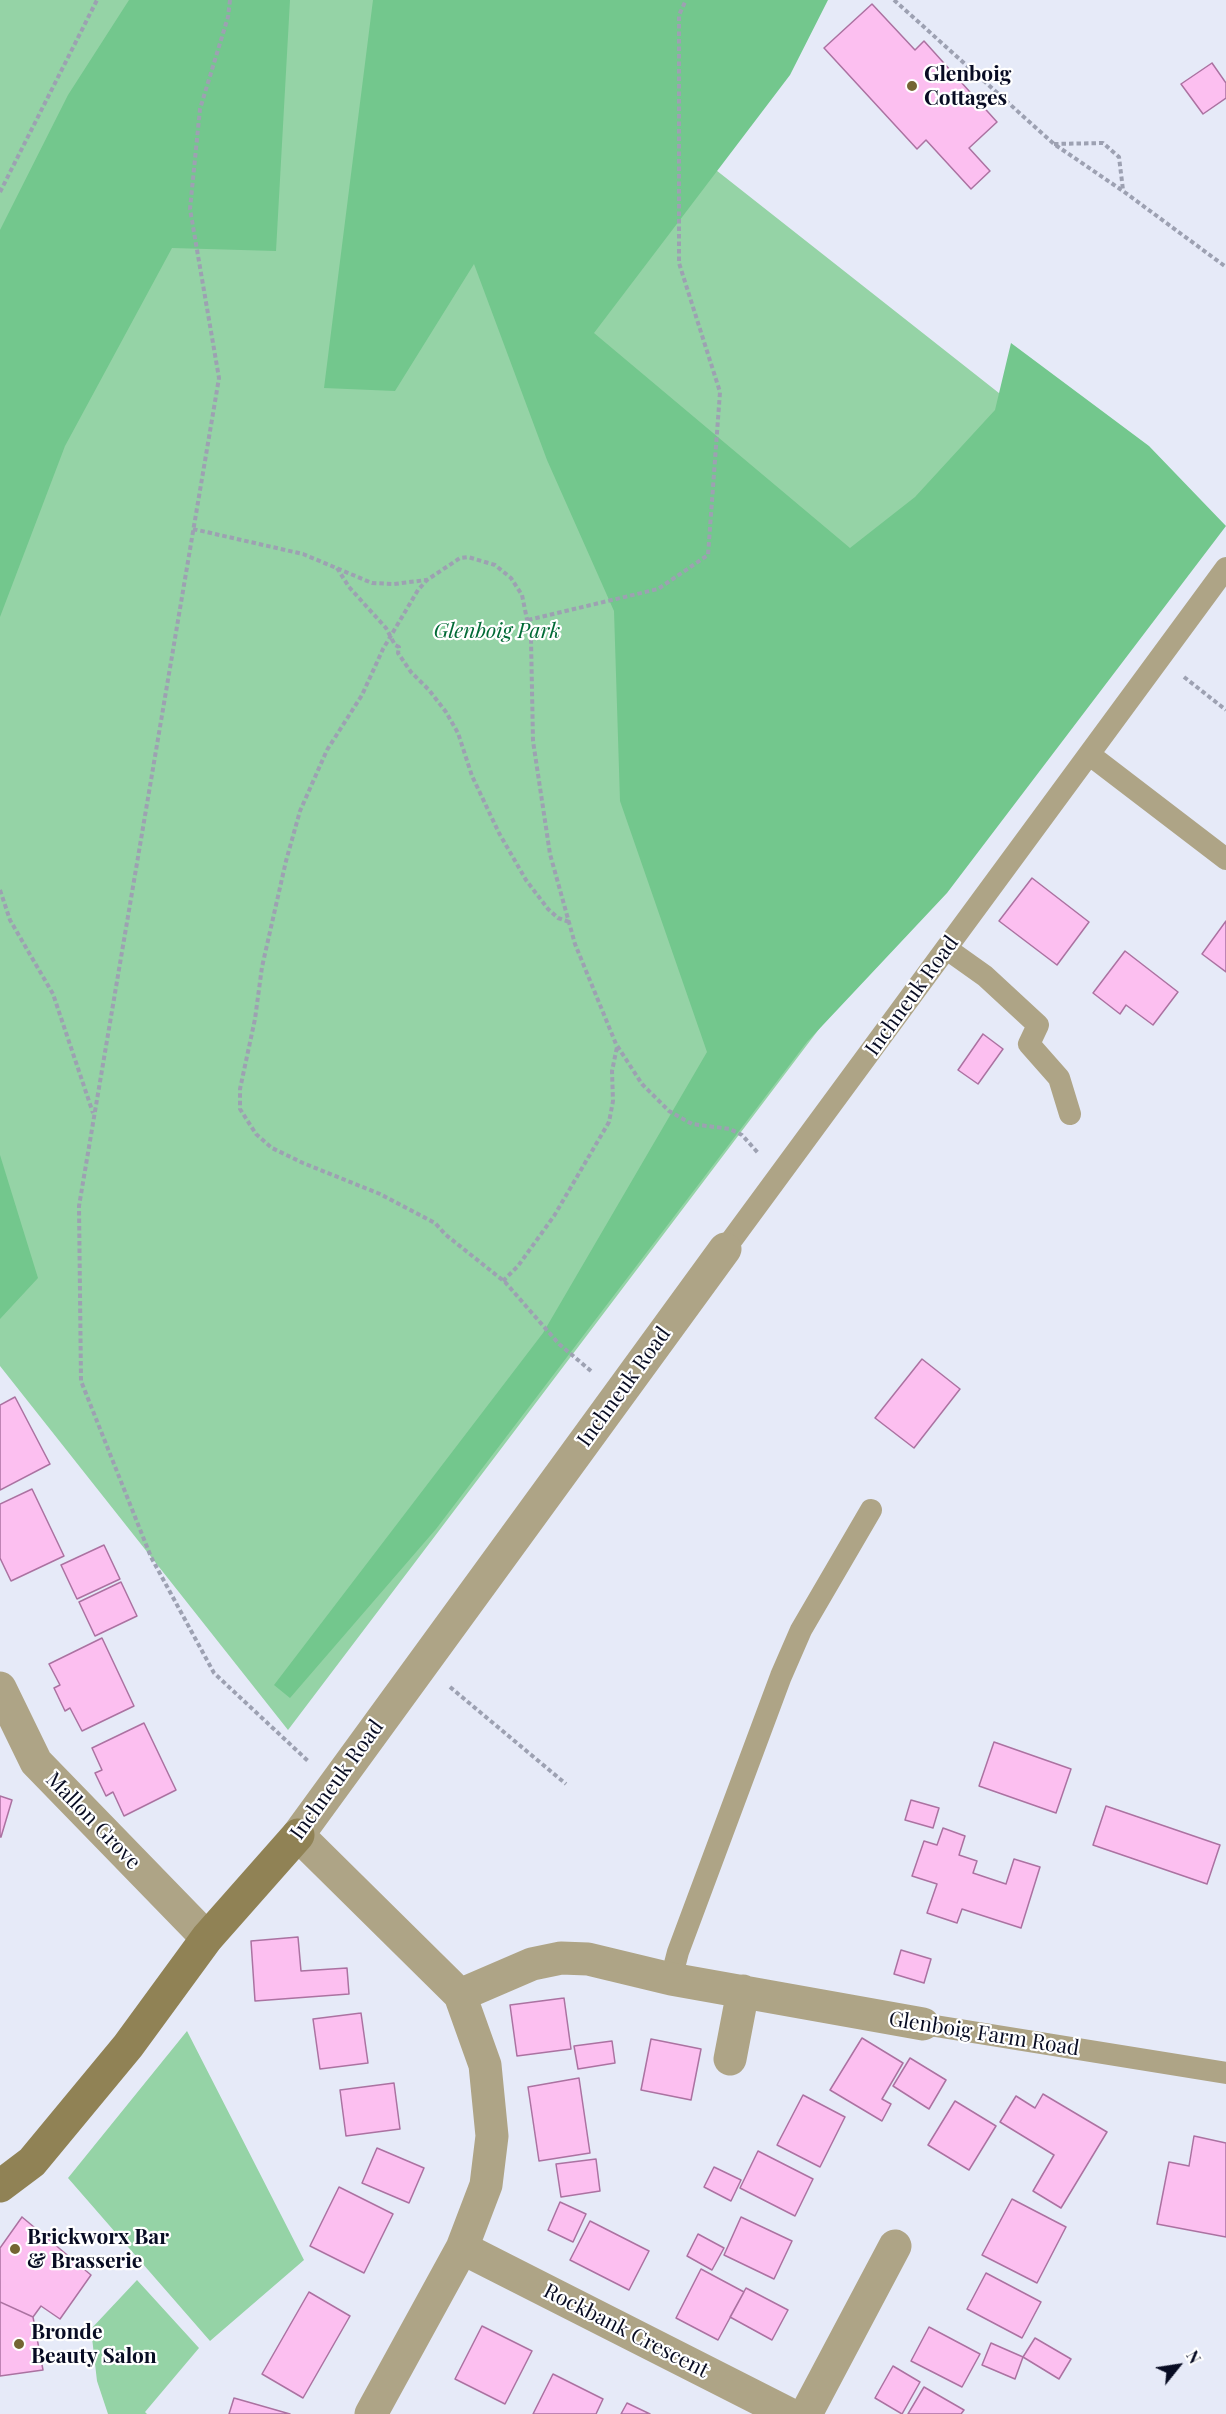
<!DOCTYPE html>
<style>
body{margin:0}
#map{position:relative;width:1226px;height:2414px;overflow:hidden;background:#e6eaf8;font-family:"Playfair Display",serif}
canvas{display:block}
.north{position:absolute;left:1148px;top:2336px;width:60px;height:60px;-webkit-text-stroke:4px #fff;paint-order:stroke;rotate:60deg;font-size:16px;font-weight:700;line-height:24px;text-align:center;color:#080c23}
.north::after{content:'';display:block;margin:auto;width:21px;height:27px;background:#080c23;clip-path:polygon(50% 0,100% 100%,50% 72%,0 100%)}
</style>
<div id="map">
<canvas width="1226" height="2414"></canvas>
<div class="north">N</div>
</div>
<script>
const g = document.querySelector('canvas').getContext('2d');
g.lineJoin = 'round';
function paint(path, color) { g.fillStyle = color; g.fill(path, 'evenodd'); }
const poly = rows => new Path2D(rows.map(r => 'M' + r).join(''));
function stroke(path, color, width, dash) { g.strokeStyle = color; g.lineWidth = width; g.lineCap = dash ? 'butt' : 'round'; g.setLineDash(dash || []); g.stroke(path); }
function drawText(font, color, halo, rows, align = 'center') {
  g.font = font + ' "Playfair Display",serif'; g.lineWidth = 4.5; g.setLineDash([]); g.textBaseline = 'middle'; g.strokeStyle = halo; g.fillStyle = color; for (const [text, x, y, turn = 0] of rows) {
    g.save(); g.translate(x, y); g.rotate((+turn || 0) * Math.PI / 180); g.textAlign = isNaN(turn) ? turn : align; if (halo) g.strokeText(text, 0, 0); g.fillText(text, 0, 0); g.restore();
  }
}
paint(poly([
 [0,0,635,0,655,122,1188,542,288,1730,0,1366],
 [187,2031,304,2260,210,2341,68,2178],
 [137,2280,199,2348,145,2412,147,2414,108,2414,97,2381,91,2329]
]), '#95d3a6');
paint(poly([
 [129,0,290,0,276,251,172,248,65,446,0,617,0,230,68,95],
 [373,0,828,0,790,75,594,333,850,548,915,497,995,410,1011,343,1149,446,1226,526,947,893,807,1042,436,1529,290,1698,274,1685,543,1333,707,1052,620,801,614,611,547,460,474,264,395,391,324,388],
 [0,1155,38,1278,0,1319]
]), '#73c78d');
const building = poly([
 [872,4,915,50,924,41,997,122,969,148,990,171,971,189,926,140,917,149,824,48,872,4],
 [1212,63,1226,83,1226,98,1203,114,1181,84,1212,63],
 [1032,878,1089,922,1057,965,999,921,1032,878],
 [1226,921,1226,972,1202,954,1226,921],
 [1125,951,1178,992,1153,1025,1126,1005,1120,1014,1093,993,1125,951],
 [983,1034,1003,1049,978,1084,958,1070,983,1034],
 [922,1359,960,1389,914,1448,875,1418,922,1359],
 [15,1397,50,1464,0,1490,0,1405,15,1397],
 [32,1489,64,1556,11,1581,0,1558,0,1504,32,1489],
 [104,1545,120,1579,77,1599,61,1565,104,1545],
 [121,1582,137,1616,95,1636,79,1602,121,1582],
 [102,1638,134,1706,82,1731,70,1708,65,1711,54,1688,60,1685,49,1664,102,1638],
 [144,1723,176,1790,124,1816,113,1792,106,1796,95,1773,102,1770,92,1748,144,1723],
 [994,1742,1071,1769,1056,1813,979,1786,994,1742],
 [0,1796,12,1800,1,1837,0,1837,0,1796],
 [911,1800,939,1808,933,1828,905,1820,911,1800],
 [1106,1806,1220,1845,1207,1884,1093,1845,1106,1806],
 [943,1828,965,1836,959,1855,977,1861,973,1873,1006,1884,1014,1859,1040,1867,1021,1928,962,1909,957,1923,927,1913,937,1884,912,1876,924,1841,937,1845,943,1828],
 [298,1937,301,1971,347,1968,349,1994,255,2001,251,1941,298,1937],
 [901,1950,931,1959,924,1983,894,1974,901,1950],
 [564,1998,571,2049,517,2056,510,2005,564,1998],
 [361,2013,368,2063,320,2069,313,2019,361,2013],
 [862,2038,903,2063,882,2099,891,2104,882,2121,830,2090,862,2038],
 [651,2039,701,2049,691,2100,641,2090,651,2039],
 [612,2041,615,2063,578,2069,574,2046,612,2041],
 [910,2058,946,2080,929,2109,893,2086,910,2058],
 [579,2078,590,2153,539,2161,528,2087,579,2078],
 [394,2083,400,2129,346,2136,340,2090,394,2083],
 [1043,2094,1107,2132,1061,2208,1033,2191,1054,2155,1000,2122,1016,2096,1035,2108,1043,2094],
 [803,2095,845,2117,820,2167,777,2145,803,2095],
 [955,2101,996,2126,969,2170,928,2145,955,2101],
 [1194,2136,1226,2143,1226,2237,1157,2224,1169,2162,1189,2166,1194,2136],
 [377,2148,424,2168,409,2203,362,2183,377,2148],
 [758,2151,813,2179,795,2216,740,2188,758,2151],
 [596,2159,600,2191,561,2197,556,2164,596,2159],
 [714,2167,741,2180,731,2201,704,2187,714,2167],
 [339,2187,393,2214,364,2273,310,2246,339,2187],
 [1012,2199,1066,2227,1037,2283,982,2255,1012,2199],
 [560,2202,586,2214,573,2242,548,2230,560,2202],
 [22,2217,91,2275,60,2319,41,2306,33,2317,0,2302,0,2248,22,2217],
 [741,2217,792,2241,774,2279,724,2255,741,2217],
 [590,2221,649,2251,629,2290,570,2260,590,2221],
 [698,2234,724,2248,712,2270,687,2256,698,2234],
 [701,2269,744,2292,718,2340,676,2318,701,2269],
 [986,2273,1041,2302,1022,2338,967,2309,986,2273],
 [746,2288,788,2310,772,2340,730,2317,746,2288],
 [309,2292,350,2316,303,2398,262,2374,309,2292],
 [0,2302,33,2317,43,2370,0,2376,0,2302],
 [482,2326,532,2351,505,2404,455,2379,482,2326],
 [929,2327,980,2354,962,2387,911,2361,929,2327],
 [1035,2338,1071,2359,1059,2379,1023,2357,1035,2338],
 [991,2343,1023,2357,1015,2379,982,2365,991,2343],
 [893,2366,920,2382,902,2414,875,2398,893,2366],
 [553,2374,603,2399,596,2414,533,2414,553,2374],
 [924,2387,964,2410,961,2414,908,2414,924,2387],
 [234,2398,290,2414,229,2414,234,2398],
 [627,2403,650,2414,621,2414,627,2403]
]);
paint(building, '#fcbff0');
stroke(building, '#ab72a1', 1.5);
stroke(poly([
 [230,0,228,17,200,109,190,209,219,378,79,1206,81,1381,151,1557,214,1673,308,1761],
 [894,0,1054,144,1123,191,1226,267],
 [1054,144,1103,143,1119,157,1123,190],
 [0,192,97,0],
 [193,529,303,554,372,583,394,584,426,580],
 [337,568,349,587,386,628,395,645,399,647,398,653,411,672,429,690,446,712,458,733,472,776,499,833,526,880,548,909,558,918,569,922],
 [528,620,658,589,708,555,720,392,679,263,679,15,686,0],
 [1184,677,1226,710],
 [0,890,10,920,53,994,93,1113],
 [503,1281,518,1266,554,1216,609,1122,613,1101,612,1071,617,1047],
 [591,1371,559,1344,505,1282,446,1235,435,1223,380,1194,303,1163,272,1148,256,1134,240,1109,240,1089,255,1019,262,967,286,861,300,811,327,750,362,695,383,649,418,590,427,580,460,558,468,557,495,565,511,578,522,595,531,639,533,741,550,854,575,944,616,1044,642,1084,669,1111,692,1124,730,1129,742,1135,759,1154],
 [450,1687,566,1784]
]), '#9da1b2', 4, [4.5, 3]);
stroke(poly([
 [1090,755,1226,859],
 [947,949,985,976,1038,1025,1029,1044,1059,1078,1070,1114],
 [725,1249,1226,568],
 [671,1979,678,1952,781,1676,801,1630,871,1510],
 [923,2024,1226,2073]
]), '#aea486', 22);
stroke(poly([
 [725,1249,298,1835,460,1995,532,1964,561,1958,588,1959,671,1979,923,2024],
 [0,1688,36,1762,207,1938],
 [730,2059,743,1991],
 [462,2248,789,2414],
 [371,2414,462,2248,486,2185,492,2136,485,2065,460,1995],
 [806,2414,895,2246]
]), '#aea486', 33);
stroke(poly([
 [0,2186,32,2162,128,2046,207,1938,298,1835]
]), '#908255', 33);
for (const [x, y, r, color] of [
 [912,86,6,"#746533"],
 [15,2249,6,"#746533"],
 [19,2344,6,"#746533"]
]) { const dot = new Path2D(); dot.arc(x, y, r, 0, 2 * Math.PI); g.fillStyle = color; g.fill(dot); stroke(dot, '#fff', 2); }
drawText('bold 21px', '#080c23', '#fff', [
 ["Glenboig",924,74],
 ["Cottages",924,98],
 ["Brickworx Bar",27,2237],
 ["& Brasserie",27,2261],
 ["Bronde",31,2332],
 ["Beauty Salon",31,2356]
], 'left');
drawText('italic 21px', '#006935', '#fff', [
 ["Glenboig Park",497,631]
]);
drawText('21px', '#080c23', '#fff', [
 ["Inchneuk Road",912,996,-54],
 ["Inchneuk Road",624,1387,-54],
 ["Inchneuk Road",337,1780,-54],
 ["Mallon Grove",93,1821,46],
 ["Glenboig Farm Road",984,2034,9],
 ["Rockbank Crescent",626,2331,27]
]);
</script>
